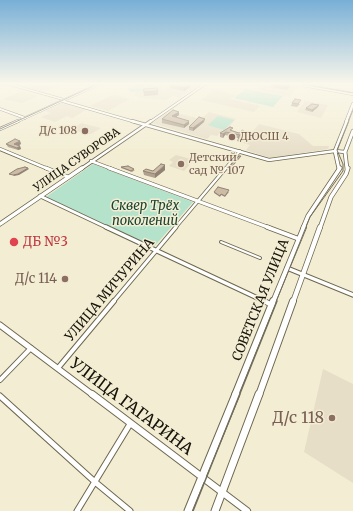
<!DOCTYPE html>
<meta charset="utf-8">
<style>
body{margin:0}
canvas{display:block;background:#f3edd3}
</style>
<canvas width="353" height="511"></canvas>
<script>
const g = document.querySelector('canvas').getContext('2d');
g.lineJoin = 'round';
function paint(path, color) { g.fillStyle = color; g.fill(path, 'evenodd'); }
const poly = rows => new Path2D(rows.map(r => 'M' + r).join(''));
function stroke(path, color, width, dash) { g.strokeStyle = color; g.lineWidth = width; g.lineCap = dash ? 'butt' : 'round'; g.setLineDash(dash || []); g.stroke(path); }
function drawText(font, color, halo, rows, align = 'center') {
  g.font = font + ' Merriweather,serif'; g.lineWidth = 3; g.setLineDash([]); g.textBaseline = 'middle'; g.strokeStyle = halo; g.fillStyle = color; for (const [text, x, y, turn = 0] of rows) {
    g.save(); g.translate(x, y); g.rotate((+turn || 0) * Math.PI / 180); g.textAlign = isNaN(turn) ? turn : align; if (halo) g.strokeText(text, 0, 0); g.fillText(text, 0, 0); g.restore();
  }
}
paint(poly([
 [20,84,62,84,41,93,16,85],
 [173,84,195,87,179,98,173,96,166,100,141,98,134,95,138,91,162,90],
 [266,84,289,84,298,86,289,97,259,90],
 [214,90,235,95,230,99,260,106,254,112,201,100],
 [22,91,38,96,22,103,3,99],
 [115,95,129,99,108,111,90,106,108,97],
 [305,101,328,105,321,118,297,112],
 [62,103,86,110,72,118,67,116,55,122,41,117,51,113,46,111],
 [170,111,200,119,209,112,236,119,225,131,223,130,217,136,211,135,207,139,152,123],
 [82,123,85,124,101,128,91,134,86,134,70,129],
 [259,124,299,134,313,146,329,146,328,149,270,158,246,150,250,145,243,143],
 [176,155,194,160,184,171,169,166,173,162,169,160],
 [323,369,353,384,353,483,304,452]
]), '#e7dec8');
paint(poly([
 [135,84,149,84,164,87,160,89,131,92,127,88,133,87,133,85],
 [246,89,283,96,273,107,234,98],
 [218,116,234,120,224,130,208,125],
 [93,164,193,202,153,248,46,197]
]), '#b5e2cb');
const pedestrian = poly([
 [221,242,260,258]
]);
const minorFar5 = poly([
 [8,84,62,99]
]);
const minorFar4 = poly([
 [225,169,240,151]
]);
const minorFar3 = poly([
 [175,228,226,168]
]);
const minorFar2 = poly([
 [113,302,176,227]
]);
const minorFar1 = poly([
 [58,368,114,301],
 [0,380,31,348]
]);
const minor = poly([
 [0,396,95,482,130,511],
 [77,511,130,424]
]);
const tertiaryFar4 = poly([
 [62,101,135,122],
 [0,109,25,118]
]);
const tertiaryFar3 = poly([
 [132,121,269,160,335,151,345,152],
 [0,149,48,169],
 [91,161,112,169]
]);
const tertiaryFar2 = poly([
 [46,168,68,177],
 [109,168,270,228],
 [40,196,108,228]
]);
const tertiaryFar1 = poly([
 [106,227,266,302],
 [267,227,299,239],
 [287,268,353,295]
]);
const tertiary = poly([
 [264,301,272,305]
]);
const secondaryFar4 = poly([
 [16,122,99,84],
 [150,122,205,84]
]);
const secondaryFar3 = poly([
 [0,129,18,121],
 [81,169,151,121]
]);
const secondaryFar2 = poly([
 [0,224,82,168]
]);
const secondaryFar1 = poly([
 [0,325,93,395]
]);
const secondary = poly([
 [92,394,247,511]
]);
const primaryFar5 = poly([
 [297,84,353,94],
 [346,122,353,104]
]);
const primaryFar4 = poly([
 [339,169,335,151,347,121],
 [347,169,345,152,353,131]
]);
const primaryFar3 = poly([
 [303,228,308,216,340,168],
 [320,228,331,197,346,174,348,168]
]);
const primaryFar2 = poly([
 [273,302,304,227],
 [293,302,320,227]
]);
const primaryFar1 = poly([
 [235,395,273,301],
 [259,395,293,301]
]);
const primary = poly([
 [188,511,236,394],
 [215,511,259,394]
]);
stroke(pedestrian, '#6d6750', 4);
stroke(minorFar5, '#6d6750', 2.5);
stroke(minorFar4, '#6d6750', 3.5);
stroke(minorFar3, '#6d6750', 4);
stroke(minorFar2, '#6d6750', 5);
stroke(minorFar1, '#6d6750', 6);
stroke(minor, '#6d6750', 7);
stroke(tertiaryFar4, '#6d6750', 3);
stroke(tertiaryFar3, '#6d6750', 4);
stroke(tertiaryFar2, '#6d6750', 4.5);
stroke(tertiaryFar1, '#6d6750', 5.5);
stroke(tertiary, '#6d6750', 6);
stroke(secondaryFar4, '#6d6750', 3);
stroke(secondaryFar3, '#6d6750', 4);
stroke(secondaryFar2, '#6d6750', 5);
stroke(secondaryFar1, '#6d6750', 7);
stroke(secondary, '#6d6750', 8);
stroke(primaryFar5, '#6d6750', 3.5);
stroke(primaryFar4, '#6d6750', 4.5);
stroke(primaryFar3, '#6d6750', 5);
stroke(primaryFar2, '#6d6750', 6);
stroke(primaryFar1, '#6d6750', 8);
stroke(primary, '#6d6750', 9);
stroke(pedestrian, '#fff', 2);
stroke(minorFar5, '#fff', 1.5);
stroke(minorFar4, '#fff', 2);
stroke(minorFar3, '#fff', 2.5);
stroke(minorFar2, '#fff', 3);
stroke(minorFar1, '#fff', 4);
stroke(minor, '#fff', 5);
stroke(tertiaryFar4, '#fff', 2);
stroke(tertiaryFar3, '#fff', 2.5);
stroke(tertiaryFar2, '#fff', 3);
stroke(tertiaryFar1, '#fff', 3.5);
stroke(tertiary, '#fff', 4.5);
stroke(secondaryFar4, '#fff', 2);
stroke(secondaryFar3, '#fff', 2.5);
stroke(secondaryFar2, '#fff', 3.5);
stroke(secondaryFar1, '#fff', 5);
stroke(secondary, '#fff', 6);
stroke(primaryFar5, '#fff', 2.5);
stroke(primaryFar4, '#fff', 3);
stroke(primaryFar3, '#fff', 3.5);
stroke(primaryFar2, '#fff', 4.5);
stroke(primaryFar1, '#fff', 6);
stroke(primary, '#fff', 7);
stroke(poly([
 [300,84,353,93],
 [0,129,98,84],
 [276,302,310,217,343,171,343,164,337,150,353,110]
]), '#716d5d', 1);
stroke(poly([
 [193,511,277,301]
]), '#716d5d', 1.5);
paint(poly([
 [272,84,290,86,287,90,271,87],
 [170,85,190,87,184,91,170,88],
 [143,89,158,91,158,95,144,96],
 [292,103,300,104,297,107,291,106],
 [318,107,312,112,305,110,306,108],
 [179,115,175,117,189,124,184,128,162,123,162,119],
 [204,122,193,131,189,130,189,127],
 [230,127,232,131,239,133,244,131,243,135,245,135,244,139,240,142,237,141,238,138,225,135,223,138,220,137,220,133],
 [20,141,21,144,18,145,20,146,21,149,18,150,8,147,6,144],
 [121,167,135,170,132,172,121,168],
 [165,170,155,178,144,175,143,171,153,171],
 [214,192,229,192,225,197,221,195,220,197,214,193]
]), '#b0a18f');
paint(poly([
 [190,84,190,87,184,91,184,88],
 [291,84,290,86,287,90,288,87],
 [319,105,318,107,312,112,312,110],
 [179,112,179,115,172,120,172,116],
 [205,119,204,122,193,131,193,128],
 [189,121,189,124,184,128,184,125],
 [226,132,225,135,223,138,223,134],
 [245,135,244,139,240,142,241,139],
 [20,141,21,144,16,147,14,144],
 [20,146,21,149,18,150,17,148],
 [165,165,165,170,155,178,155,174],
 [28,168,29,169,19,175,14,176,13,175]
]), '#908374');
const building = poly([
 [172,84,190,84,184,88,170,85,172,84],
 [272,84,291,84,288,87,272,84],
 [157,88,158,91,144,92,143,89,157,88],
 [295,99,301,100,298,104,292,103,295,99],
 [312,104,319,105,312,110,306,108,312,104],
 [173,110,179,112,172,116,189,121,184,125,162,119,173,110],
 [199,117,205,119,193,128,189,127,199,117],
 [230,127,233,128,230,130,239,133,242,130,244,131,241,134,245,135,241,139,238,138,240,135,226,132,223,134,220,133,230,127],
 [15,139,20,141,14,144,20,146,17,148,6,144,15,139],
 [239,156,241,156,230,169,229,167,239,156],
 [161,164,165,165,155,174,143,171,146,169,153,171,161,164],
 [128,166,134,169,131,171,121,167,128,166],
 [25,167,28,168,18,174,13,175,9,174,17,169,25,167],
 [218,187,229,190,225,196,221,194,220,196,214,192,218,187]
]);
paint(building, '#cdbba6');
stroke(building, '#908374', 1);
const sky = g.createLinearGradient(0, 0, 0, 155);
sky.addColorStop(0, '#78afd6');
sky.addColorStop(0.54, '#faf7eb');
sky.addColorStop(1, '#faf7eb00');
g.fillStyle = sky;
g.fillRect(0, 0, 353, 155);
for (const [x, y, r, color] of [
 [85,131,4,"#8d6e63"],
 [232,137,4,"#8d6e63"],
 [181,164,4,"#8d6e63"],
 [14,242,5,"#e0444e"],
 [65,279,4,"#8d6e63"],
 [332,418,4,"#8d6e63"]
]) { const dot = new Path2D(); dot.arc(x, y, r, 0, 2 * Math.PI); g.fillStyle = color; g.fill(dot); stroke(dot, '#f3edd3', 1.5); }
drawText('11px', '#785e54', '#f3edd3', [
 ["Д/с 108",77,131,"right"],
 ["ДЮСШ 4",240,137],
 ["Детский",189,158],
 ["сад № 107",189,171]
], 'left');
drawText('11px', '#15130a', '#f3edd3', [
 ["УЛИЦА СУВОРОВА",77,160,-35]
]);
drawText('italic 13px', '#174230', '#f3edd3', [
 ["Сквер Трёх",145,206],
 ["поколений",145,221]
]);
drawText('13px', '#be3a42', '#f3edd3', [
 ["ДБ №3",23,242]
], 'left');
drawText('13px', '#785e54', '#f3edd3', [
 ["Д/с 114",57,279]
], 'right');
drawText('13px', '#15130a', '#f3edd3', [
 ["УЛИЦА МИЧУРИНА",110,290,-50],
 ["СОВЕТСКАЯ УЛИЦА",261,300,-68]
]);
drawText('16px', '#15130a', '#f3edd3', [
 ["УЛИЦА ГАГАРИНА",131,407,37]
]);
drawText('16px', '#785e54', '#f3edd3', [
 ["Д/с 118",324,418]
], 'right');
</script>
